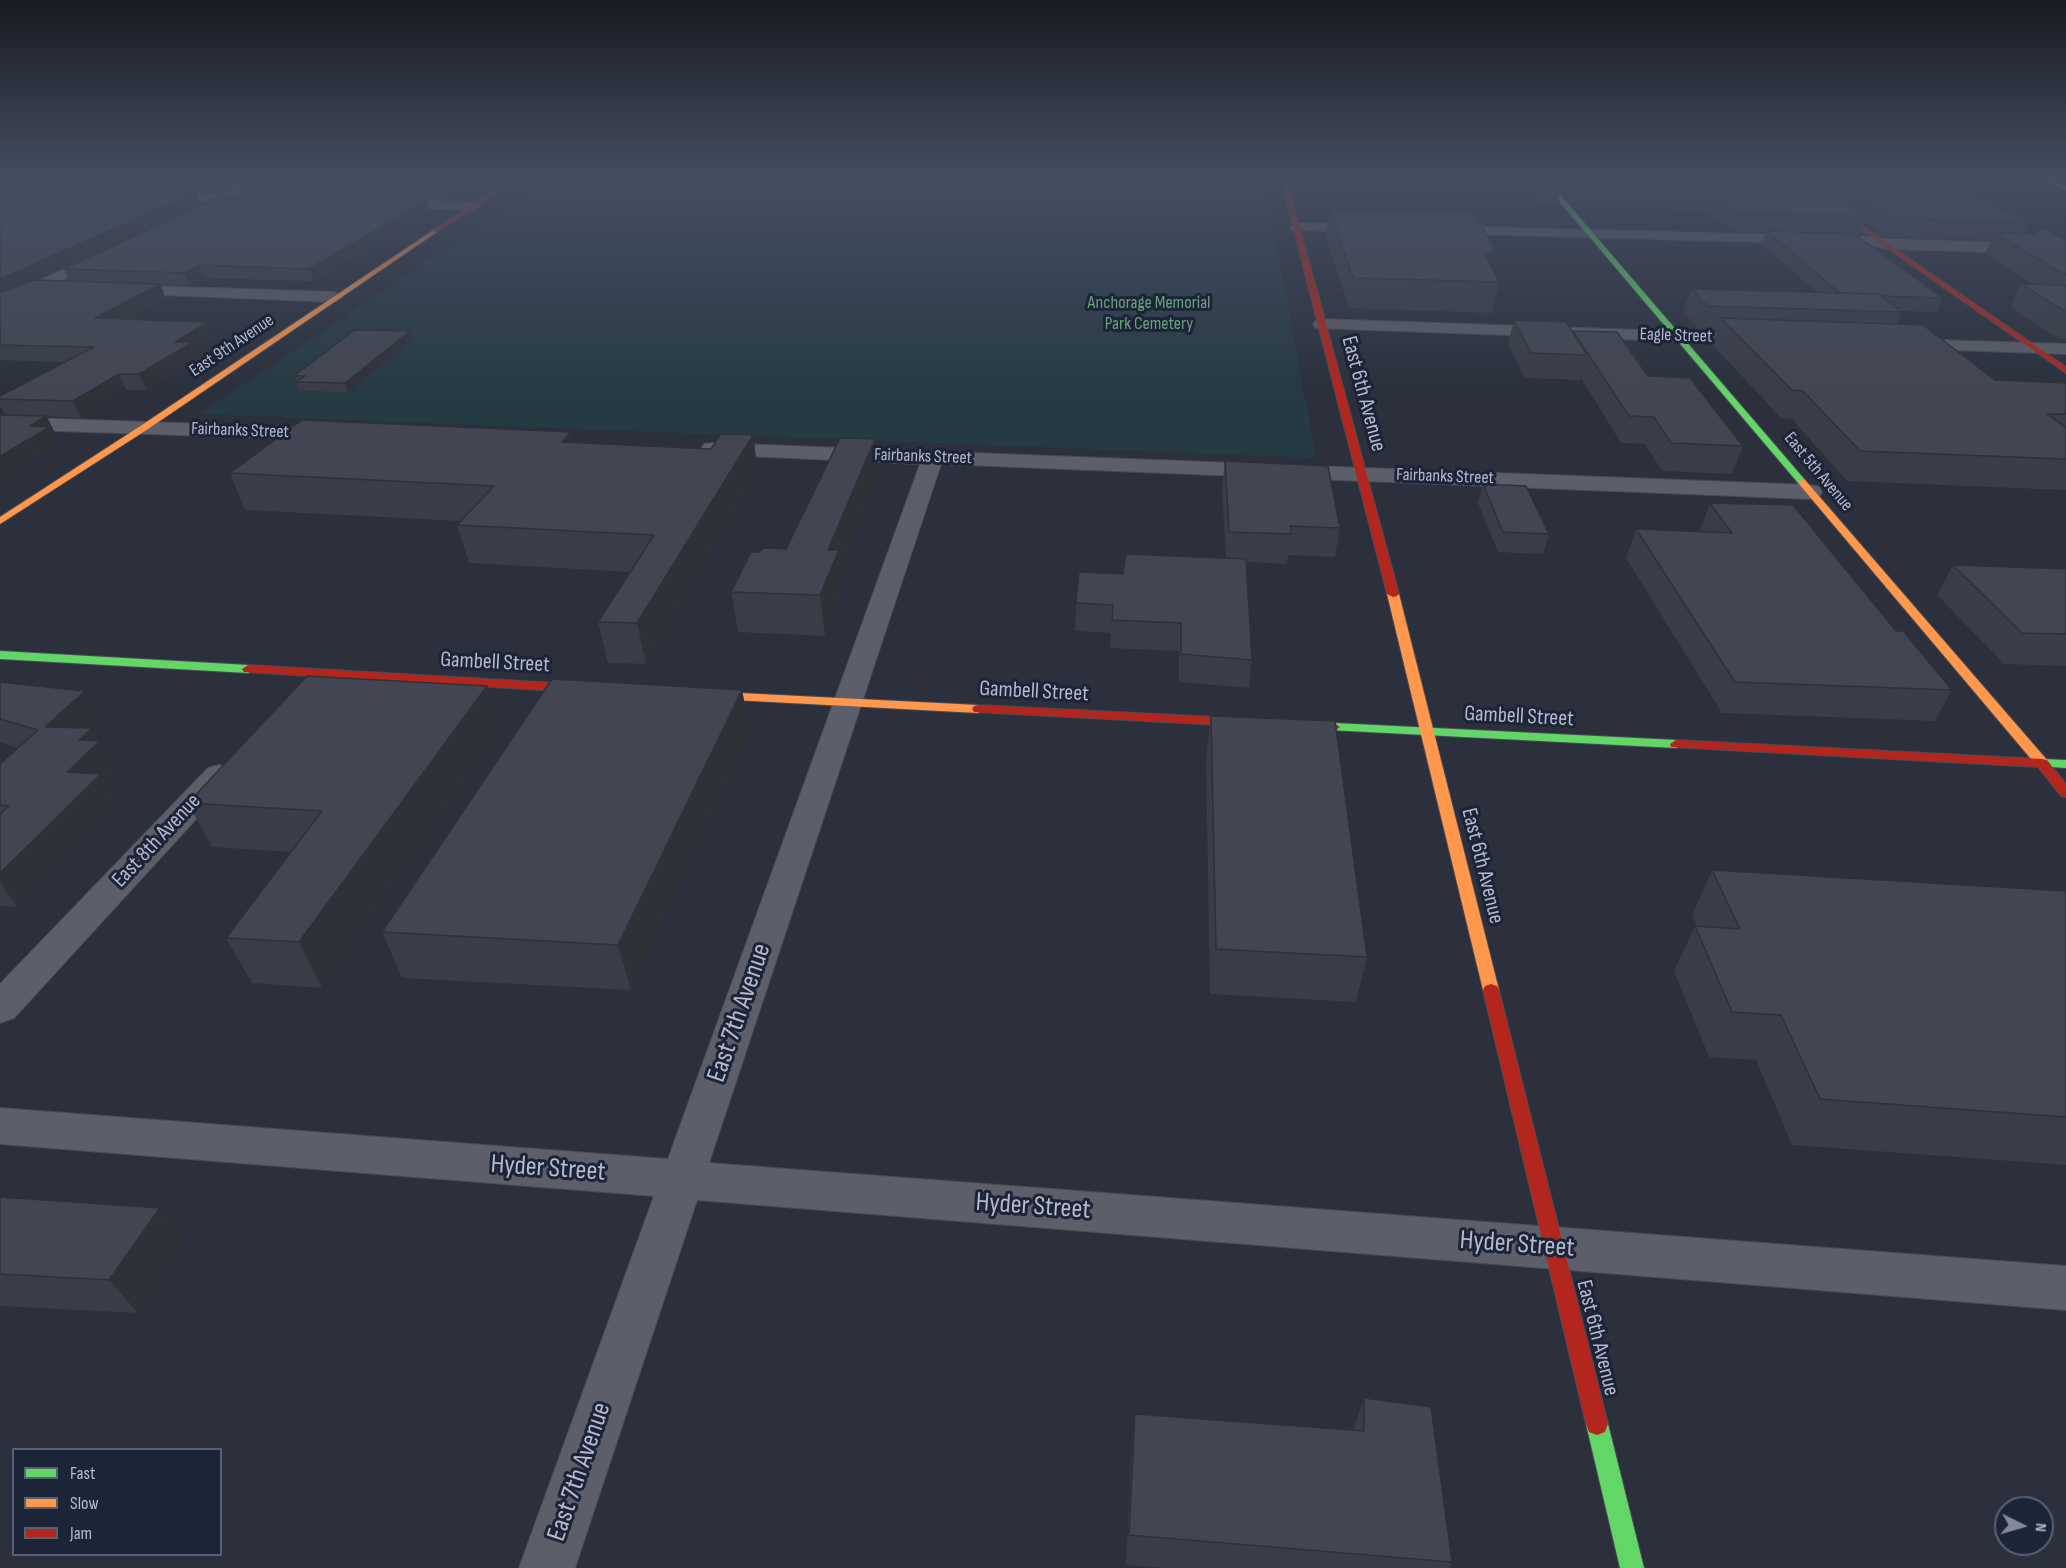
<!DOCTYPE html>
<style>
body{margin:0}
#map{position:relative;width:2066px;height:1568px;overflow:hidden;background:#2b303c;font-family:"Sofia Sans Condensed",sans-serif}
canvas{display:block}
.legend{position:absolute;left:12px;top:1448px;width:210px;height:108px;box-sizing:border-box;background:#1c2438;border:2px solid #596074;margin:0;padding:8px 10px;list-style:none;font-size:18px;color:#b5bacd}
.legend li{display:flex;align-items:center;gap:12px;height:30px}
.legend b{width:30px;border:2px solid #596074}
.north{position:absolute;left:1994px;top:1496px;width:60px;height:60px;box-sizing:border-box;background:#1c2438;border:2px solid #596074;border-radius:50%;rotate:95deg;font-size:16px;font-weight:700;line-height:24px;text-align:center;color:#b5bacd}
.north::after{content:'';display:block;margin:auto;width:21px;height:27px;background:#858a9a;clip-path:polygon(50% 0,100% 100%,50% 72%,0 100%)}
</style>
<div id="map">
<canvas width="2066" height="1568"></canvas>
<ul class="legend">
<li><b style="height:8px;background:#63d668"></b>Fast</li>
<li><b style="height:8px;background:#ff974d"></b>Slow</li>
<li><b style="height:8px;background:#b3261e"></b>Jam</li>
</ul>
<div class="north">N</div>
</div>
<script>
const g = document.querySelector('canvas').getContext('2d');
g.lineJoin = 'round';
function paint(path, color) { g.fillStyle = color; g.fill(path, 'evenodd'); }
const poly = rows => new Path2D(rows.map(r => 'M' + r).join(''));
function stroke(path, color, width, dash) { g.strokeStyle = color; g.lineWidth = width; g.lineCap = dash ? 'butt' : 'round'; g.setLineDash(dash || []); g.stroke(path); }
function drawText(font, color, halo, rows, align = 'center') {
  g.font = font + ' "Sofia Sans Condensed",sans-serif'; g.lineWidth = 6; g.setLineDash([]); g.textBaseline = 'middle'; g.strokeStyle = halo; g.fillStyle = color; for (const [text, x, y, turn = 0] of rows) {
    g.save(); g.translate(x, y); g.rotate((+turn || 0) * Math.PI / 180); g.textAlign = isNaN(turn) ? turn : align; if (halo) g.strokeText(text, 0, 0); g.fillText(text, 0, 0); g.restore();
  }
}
paint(poly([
 [553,176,1264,176,1316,458,199,414]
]), '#263a43');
const street = poly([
 [261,176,277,176,224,202,157,201,150,197,157,193,222,194,261,176],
 [385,200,474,202,481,206,474,210,380,207,378,204,385,200],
 [1297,223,1371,225,1378,229,1371,233,1292,230,1290,227,1297,223],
 [1441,226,1868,237,1888,239,2024,243,2032,248,2024,253,1888,249,1868,245,1436,233,1434,230,1436,227,1441,226],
 [104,251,109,253,112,256,109,259,0,309,0,298,104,251],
 [120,285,335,292,343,297,335,302,114,293,112,290,114,287,120,285],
 [1322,319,1756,334,1762,335,1765,339,1762,343,1756,344,1316,328,1313,324,1316,320,1322,319],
 [1905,339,2066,344,2066,354,1899,348,1896,344,1899,340,1905,339],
 [0,417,326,428,333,430,336,434,333,438,326,440,0,429,0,417],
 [712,443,1811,485,1819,487,1822,492,1819,497,1811,499,941,464,709,1163,2066,1266,2066,1310,697,1200,575,1568,519,1568,654,1196,0,1144,0,1108,668,1159,920,464,704,454,701,449,704,444,712,443],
 [219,765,230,768,235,775,230,782,14,1018,0,1023,0,984,208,768,219,765]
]);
const fast = poly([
 [1538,176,1544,176,1805,480,1805,484,1799,484,1538,176],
 [2037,176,2044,176,2066,186,2066,190,2037,176],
 [0,651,248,665,254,669,248,673,0,659,0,651],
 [1334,723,1676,740,1682,744,1676,748,1329,730,1328,727,1329,724,1334,723],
 [2042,759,2066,760,2066,768,2037,766,2035,763,2042,759],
 [1597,1413,1605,1416,1608,1424,1644,1568,1620,1568,1586,1424,1589,1416,1597,1413]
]);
const slow = poly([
 [435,229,437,232,148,429,0,524,0,517,142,425,435,229],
 [1799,480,1805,480,2047,760,2049,763,2047,766,2037,766,1799,484,1799,480],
 [1393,591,1399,594,1499,990,1497,994,1491,996,1485,994,1483,990,1387,594,1393,591],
 [700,691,978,705,984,709,978,713,696,698,694,695,700,691]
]);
const jam = poly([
 [516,176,522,176,437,232,432,231,516,176],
 [1280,176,1286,176,1399,594,1397,596,1393,597,1387,594,1280,176],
 [1784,176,1790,176,2066,367,2066,373,1784,176],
 [248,665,591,685,597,689,591,693,244,672,242,669,248,665],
 [978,705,1334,723,1340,727,1334,731,974,712,972,709,974,706,978,705],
 [1676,740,2042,759,2047,760,2066,784,2066,797,2061,796,2038,767,1671,747,1670,744,1676,740],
 [1491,984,1497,986,1499,990,1608,1424,1605,1432,1597,1435,1589,1432,1586,1424,1483,990,1485,986,1491,984]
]);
stroke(street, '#474b55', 2);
stroke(fast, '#474b55', 2);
stroke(slow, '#474b55', 2);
stroke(jam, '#474b55', 2);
paint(street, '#5c5e69');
paint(fast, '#63d668');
paint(slow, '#ff974d');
paint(jam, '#b3261e');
paint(poly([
 [0,176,489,176,452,199,246,195,241,183,243,182,222,192,123,190,196,192,201,204,37,280,69,281,64,269,430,211,313,281,204,278,190,285,160,284,166,299,127,319,208,322,214,337,195,349,199,358,147,390,126,390,81,418,47,416,55,433,53,435,58,445,0,479,0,415,5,415,0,406,0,396,66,362,0,360],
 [1427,176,1549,176,1561,189,1557,206,1535,206,1536,188,1433,185],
 [1550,176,1941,176,2028,222,2023,234,2066,240,2066,339,2059,339,2010,307,2021,284,2033,284,1985,254,1991,240,1887,237,1864,220,1858,235,1855,234,1943,298,1937,312,1902,311,1902,312,1897,324,1995,380,2066,383,2066,490,1847,481,1792,419,1781,418,1712,344,1717,330,1699,329,1683,312,1691,289,1817,292,1761,244,1766,232,1732,231,1706,210,1578,207],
 [1330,210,1496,251,1492,269,1499,282,1492,313,1349,308,1326,237],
 [1514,320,1573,333,1573,331,1648,376,1743,446,1732,474,1662,471,1645,444,1621,443,1581,378,1580,380,1525,378,1508,344],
 [410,331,412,340,348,392,299,391,294,376],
 [573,442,758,471,646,664,608,663,598,622,630,572,469,563,457,525,460,521,245,510,230,473],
 [1225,461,1340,528,1335,557,1288,555,1287,564,1246,562,1252,660,1249,688,1179,682,1179,651,1110,648,1111,633,1075,631,1076,603,1123,574,1226,558,1222,488],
 [878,475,841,568,843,589,825,636,738,632,731,592,760,552,786,549],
 [1483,484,1549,534,1543,554,1498,552,1478,503],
 [1710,503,1896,631,1952,690,1935,721,1722,713,1626,558,1636,529,1701,532,1700,530],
 [1953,565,2066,569,2066,666,2004,664,1937,595],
 [0,682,101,719,91,728,116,770,105,781,118,803,17,907,0,906,0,764,18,748,0,742],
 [742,690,750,732,631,990,402,978,382,932],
 [1211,716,1367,957,1356,1002,1210,994,1206,759],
 [501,729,322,988,252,983,226,938,291,852,212,847,188,803],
 [1712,870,2066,891,2066,1165,1792,1145,1756,1060,1709,1057,1674,971,1695,926,1697,926,1692,915],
 [0,1197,160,1208,186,1242,138,1313,0,1306],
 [1364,1398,1452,1562,1449,1568,1165,1568,1126,1565,1132,1446,1135,1414,1353,1430]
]), '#3a3c47');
paint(poly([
 [226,176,256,176,222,192,217,180],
 [467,176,489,176,452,199,448,187],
 [196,192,201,204,0,297,0,279],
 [427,200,430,211,313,281,309,269],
 [1496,251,1490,280,1485,255],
 [199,265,204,278,190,285,185,273],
 [160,284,166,299,102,333,95,318],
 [208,322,214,337,195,349,199,358,147,390,139,374,175,342],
 [410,331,412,340,348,392,345,383],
 [119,374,126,390,81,418,73,401],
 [46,416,55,433,53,435,58,445,0,479,0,456,30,426],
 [571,432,579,468,562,442],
 [753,435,758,471,646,664,637,623],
 [875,439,878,475,841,568,843,589,825,636,820,595,828,550],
 [487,686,501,729,322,988,299,942],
 [742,690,750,732,631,990,618,945],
 [85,691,101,719,63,755,45,727],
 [92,728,116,770,105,781,118,803,17,907,0,882,0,873,67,772,79,740],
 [160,1208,186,1242,138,1313,109,1280]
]), '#2f3139');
const building = poly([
 [0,176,226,176,217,180,0,176],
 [255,176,467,176,448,187,241,183,255,176],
 [1540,176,1549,176,1561,189,1539,189,1540,176],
 [1569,176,1806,176,1865,216,1737,213,1711,193,1582,190,1569,176],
 [1829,176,1941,176,2028,222,1895,219,1829,176],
 [0,188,196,192,0,279,0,188],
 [222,196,427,200,309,269,199,265,185,273,64,269,222,196],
 [1330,210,1474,213,1496,251,1485,255,1499,282,1353,278,1330,210],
 [2044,228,2066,240,2066,275,1994,233,2034,234,2044,228],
 [1766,231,1854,234,1943,298,1882,296,1879,294,1840,293,1766,231],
 [34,280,160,284,95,318,208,322,175,342,193,342,139,374,119,374,73,401,0,399,0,396,94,347,0,345,0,293,34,280],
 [2021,284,2066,285,2066,312,2021,284],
 [1691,289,1879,294,1902,312,1707,306,1691,289],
 [1721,318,1923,325,1995,380,2066,383,2066,414,2047,414,2066,428,2066,459,1860,451,1803,391,1792,390,1721,318],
 [1514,320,1566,322,1587,355,1531,353,1514,320],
 [355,330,410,331,345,383,296,382,305,376,294,376,355,330],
 [1573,331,1617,332,1648,376,1690,378,1743,446,1671,443,1654,417,1629,416,1573,331],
 [0,415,46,416,30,426,50,427,0,456,0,415],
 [302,420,571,432,562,442,711,449,721,434,753,435,637,623,598,622,654,535,457,525,494,486,230,473,302,420],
 [840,438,875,439,828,550,839,550,820,595,731,592,751,552,760,552,763,548,786,549,840,438],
 [1225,461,1328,466,1340,528,1290,526,1291,534,1229,532,1225,461],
 [1483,484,1526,486,1549,534,1503,532,1483,484],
 [1710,503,1793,505,1896,631,1903,631,1952,690,1735,682,1636,529,1732,533,1710,503],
 [1126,554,1246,559,1252,660,1181,654,1181,623,1112,620,1113,605,1076,603,1079,572,1123,574,1126,554],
 [1953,565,2066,569,2066,634,2022,633,1953,565],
 [307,676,487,686,299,942,226,938,322,811,188,803,307,676],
 [552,679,742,690,618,945,382,932,552,679],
 [0,682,85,691,45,727,92,728,79,740,100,741,67,772,101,774,0,873,0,814,9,806,0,805,0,764,38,730,0,719,0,682],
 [1211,716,1335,721,1367,957,1216,949,1211,716],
 [1712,870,2066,891,2066,1117,1820,1099,1781,1015,1732,1012,1695,926,1740,929,1712,870],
 [0,1197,160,1208,109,1280,0,1274,0,1197],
 [1364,1398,1431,1407,1452,1562,1129,1535,1135,1414,1364,1431,1364,1398]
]);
paint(building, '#434652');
stroke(building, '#2f3139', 1.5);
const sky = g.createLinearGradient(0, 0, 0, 395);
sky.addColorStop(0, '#181a21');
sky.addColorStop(0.45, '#444e61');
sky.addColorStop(1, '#444e6100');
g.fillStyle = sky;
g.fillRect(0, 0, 2066, 395);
drawText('18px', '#69a07e', '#1c2438', [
 ["Anchorage Memorial",1149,303],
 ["Park Cemetery",1149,324]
]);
drawText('18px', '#b5bacd', '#1c2438', [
 ["Eagle Street",1676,336,2],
 ["East 9th Avenue",232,346,-34],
 ["Fairbanks Street",240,431,2],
 ["Fairbanks Street",923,457,2],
 ["East 5th Avenue",1818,472,50],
 ["Fairbanks Street",1445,477,2]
]);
drawText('22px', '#b5bacd', '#1c2438', [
 ["East 6th Avenue",1363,394,75],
 ["Gambell Street",495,663,3],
 ["Gambell Street",1034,692,3],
 ["Gambell Street",1519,717,3],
 ["East 8th Avenue",157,841,-47],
 ["East 6th Avenue",1482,866,76],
 ["East 6th Avenue",1597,1338,76]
]);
drawText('27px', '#b5bacd', '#1c2438', [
 ["East 7th Avenue",740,1013,-71],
 ["Hyder Street",548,1169,4],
 ["Hyder Street",1033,1207,4],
 ["Hyder Street",1517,1245,4],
 ["East 7th Avenue",580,1472,-71]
]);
</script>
